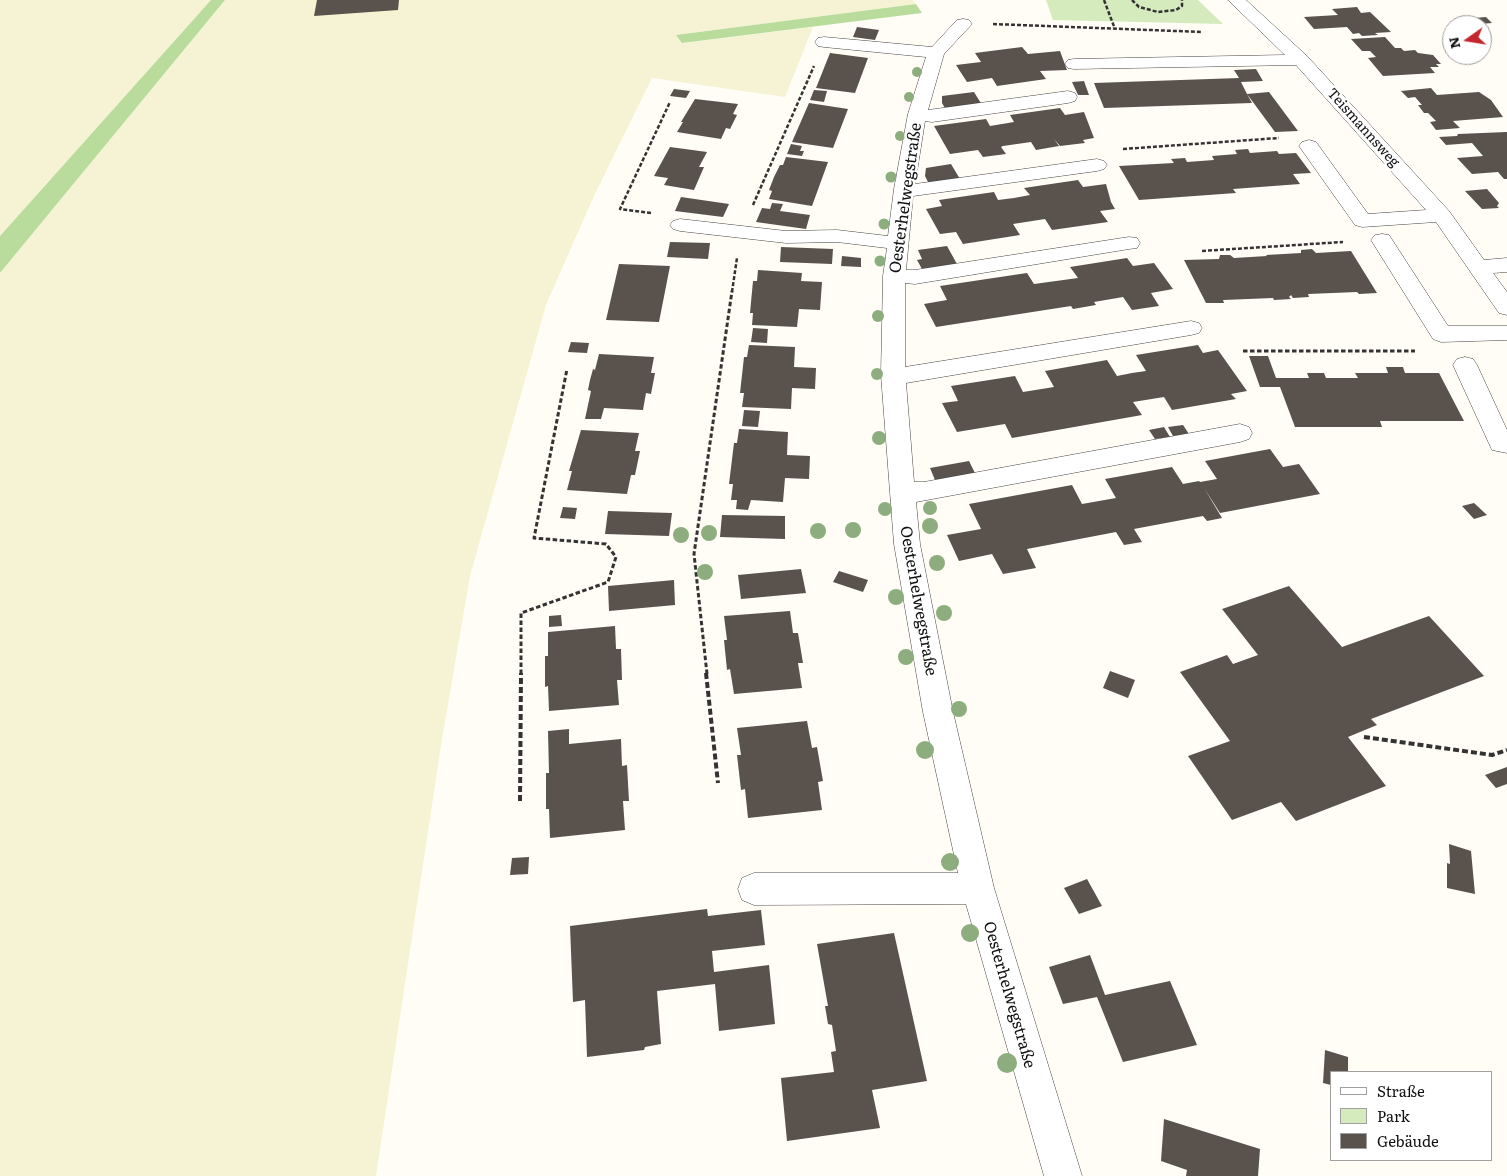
<!DOCTYPE html>
<meta charset="utf-8">
<style>
body{margin:0}
#map{position:relative;width:1507px;height:1176px;overflow:hidden;background:#fffdf5;font-family:Literata,serif}
canvas{display:block}
.legend{position:absolute;left:1330px;top:1071px;width:162px;height:90px;box-sizing:border-box;background:#fff;border:1px solid #a0a0a0;margin:0;padding:6px 9px;list-style:none;font-size:15px;color:#111}
.legend li{display:flex;align-items:center;gap:10px;height:25px}
.legend b{width:25px;border:1px solid #a0a0a0}
.north{position:absolute;left:1442px;top:15px;width:50px;height:50px;box-sizing:border-box;background:#fff;border:1px solid #a0a0a0;border-radius:50%;rotate:257deg;font-size:14px;font-weight:700;line-height:20px;text-align:center;color:#111}
.north::after{content:'';display:block;margin:auto;width:18px;height:22px;background:#c4262e;clip-path:polygon(50% 0,100% 100%,50% 72%,0 100%)}
</style>
<div id="map">
<canvas width="1507" height="1176"></canvas>
<ul class="legend">
<li><b style="height:6px;background:#fff"></b>Straße</li>
<li><b style="height:14px;background:#d5ebbd"></b>Park</li>
<li><b style="height:14px;background:#5a524d"></b>Gebäude</li>
</ul>
<div class="north">N</div>
</div>
<script>
const g = document.querySelector('canvas').getContext('2d');
g.lineJoin = 'round';
function paint(path, color) { g.fillStyle = color; g.fill(path, 'evenodd'); }
const poly = rows => new Path2D(rows.map(r => 'M' + r).join(''));
function stroke(path, color, width, dash) { g.strokeStyle = color; g.lineWidth = width; g.lineCap = dash ? 'butt' : 'round'; g.setLineDash(dash || []); g.stroke(path); }
function drawText(font, color, halo, rows, align = 'center') {
  g.font = font + ' Literata,serif'; g.lineWidth = 5; g.setLineDash([]); g.textBaseline = 'middle'; g.strokeStyle = halo; g.fillStyle = color; for (const [text, x, y, turn = 0] of rows) {
    g.save(); g.translate(x, y); g.rotate((+turn || 0) * Math.PI / 180); g.textAlign = isNaN(turn) ? turn : align; if (halo) g.strokeText(text, 0, 0); g.fillText(text, 0, 0); g.restore();
  }
}
paint(poly([
 [0,0,211,0,0,236],
 [225,0,913,0,916,4,677,35,683,43,813,27,785,97,652,78,593,198,546,305,470,576,441,745,376,1176,0,1176,0,273]
]), '#f6f3d4');
paint(poly([
 [1046,0,1198,0,1223,24,1053,20]
]), '#d5ebbd');
paint(poly([
 [211,0,225,0,0,273,0,236],
 [916,4,922,13,682,43,676,35]
]), '#b9dc9c');
paint(poly([
 [317,0,399,0,398,10,314,16],
 [1357,7,1361,13,1370,12,1391,32,1375,33,1378,35,1362,36,1359,33,1353,34,1347,27,1314,29,1304,17,1338,15,1332,9],
 [1486,17,1492,23,1480,24,1474,18],
 [857,27,879,30,875,40,853,37],
 [1385,37,1395,48,1401,48,1404,51,1415,50,1418,53,1433,55,1441,64,1436,64,1439,67,1430,67,1435,73,1383,76,1368,58,1376,57,1370,51,1362,51,1351,39],
 [1022,47,1028,54,1060,51,1067,70,1040,71,1046,79,997,86,992,78,967,82,956,65,981,62,975,53],
 [830,53,868,58,855,93,816,88],
 [1256,69,1263,81,1241,82,1247,94,1269,92,1298,131,1275,132,1247,94,1252,103,1104,108,1094,83,1239,78,1234,70],
 [1084,81,1089,95,1078,95,1072,82],
 [1431,88,1437,95,1479,92,1491,100,1503,117,1453,121,1460,128,1436,130,1430,122,1436,121,1428,113,1424,113,1418,105,1422,105,1415,97,1408,98,1401,91],
 [674,89,690,91,686,98,670,96],
 [814,90,827,91,824,102,810,100],
 [974,92,982,105,946,110,942,103,942,96],
 [695,99,738,104,733,114,737,115,730,129,726,128,721,139,677,132,683,122,681,122],
 [809,103,848,109,833,148,792,142],
 [1060,108,1065,115,1084,112,1094,138,1083,140,1085,143,1060,146,1054,139,1059,146,1036,150,1031,142,1003,146,1001,147,1006,154,983,157,978,150,950,154,934,126,986,119,990,126,1014,122,1010,115],
 [1507,132,1507,179,1504,179,1498,172,1472,174,1457,158,1483,156,1472,143,1446,145,1439,137,1457,136,1458,134],
 [791,144,802,146,800,151,804,151,802,156,787,154],
 [670,147,707,152,699,167,704,167,694,190,664,185,668,178,654,176],
 [1248,149,1250,153,1277,151,1279,154,1296,153,1311,173,1293,174,1300,184,1233,189,1236,193,1139,200,1119,166,1174,163,1171,159,1185,158,1187,162,1214,160,1212,156,1237,154,1235,150],
 [786,157,828,162,812,206,769,199,772,191,769,190,774,177,780,165,783,165],
 [951,164,960,179,929,184,925,176,926,168],
 [1078,180,1083,187,1106,184,1111,202,1115,209,1100,211,1108,222,1052,230,1045,219,1013,224,1020,235,963,244,956,232,940,234,926,209,942,206,939,200,994,192,998,200,1014,198,1030,195,1024,188],
 [1487,189,1499,203,1497,206,1499,208,1482,209,1465,191],
 [681,197,729,204,723,217,675,211],
 [772,203,783,204,780,211,810,215,806,229,756,222,762,208,770,209],
 [670,242,710,243,708,259,667,257],
 [947,246,957,264,922,269,917,260,922,259,918,250],
 [781,247,833,249,832,264,780,262],
 [1312,249,1316,253,1351,251,1377,293,1359,294,1357,292,1308,294,1309,297,1293,298,1291,295,1289,297,1291,299,1274,300,1273,298,1223,300,1224,303,1206,303,1184,260,1219,259,1220,255,1230,255,1234,258,1267,256,1266,255,1301,253,1301,250],
 [842,256,861,258,861,267,841,266],
 [1127,258,1133,266,1154,263,1173,289,1151,293,1159,306,1132,310,1123,297,1094,302,1096,305,1073,309,1071,306,936,327,924,304,947,300,940,286,1027,273,1034,284,1078,278,1070,267],
 [619,264,670,266,659,322,606,320],
 [758,270,802,273,801,281,822,282,820,310,799,309,797,327,752,325,753,313,750,313,753,281,757,281],
 [753,328,768,329,767,343,751,342],
 [571,342,589,343,587,353,568,352],
 [749,345,795,347,794,367,816,368,815,389,792,388,791,409,742,407,744,393,740,393,744,357,747,357],
 [1198,345,1203,353,1218,350,1247,391,1231,394,1236,399,1172,410,1164,397,1133,402,1142,415,1012,438,1005,424,957,432,942,403,958,401,951,386,1015,376,1023,392,1054,387,1045,371,1107,360,1117,376,1132,373,1146,371,1136,355],
 [599,354,654,357,651,373,655,373,651,394,646,393,643,410,604,408,601,419,585,419,591,391,588,390,590,380,593,369,595,370],
 [1249,356,1268,356,1276,378,1309,378,1307,373,1324,373,1326,378,1358,378,1355,373,1388,373,1386,367,1403,367,1405,373,1439,373,1464,421,1380,421,1382,427,1295,427,1280,387,1260,387],
 [744,410,760,411,758,427,742,426],
 [1183,425,1189,434,1173,436,1168,427],
 [1164,427,1170,437,1155,439,1149,430],
 [739,429,788,432,787,455,810,456,809,479,785,478,783,502,751,500,748,510,736,509,737,500,731,500,733,484,729,484,734,443,737,443],
 [581,430,639,433,635,451,640,451,635,475,631,475,627,494,567,490,572,471,569,471],
 [1270,449,1283,467,1299,464,1320,494,1220,513,1204,488,1222,518,1207,521,1203,516,1134,529,1142,542,1124,545,1116,532,1027,549,1036,568,1003,574,992,554,959,561,947,535,981,529,969,504,1072,485,1082,504,1116,498,1105,479,1172,467,1183,484,1199,481,1200,482,1217,479,1205,461],
 [969,461,975,473,935,480,930,468],
 [1474,503,1487,515,1474,519,1462,506],
 [563,507,577,508,575,519,560,518],
 [608,511,672,513,669,536,605,534],
 [722,515,785,516,785,539,720,537],
 [801,569,806,593,741,599,738,575],
 [839,571,868,580,863,592,833,582],
 [674,580,675,605,609,611,608,586],
 [1289,586,1342,647,1429,616,1484,676,1371,719,1377,725,1348,737,1386,786,1296,821,1281,802,1232,820,1188,756,1230,741,1180,672,1227,655,1233,664,1258,655,1222,609],
 [790,611,793,633,798,633,803,663,798,663,802,688,734,694,730,669,727,670,724,640,727,640,724,616],
 [561,615,562,626,549,627,549,616],
 [615,626,616,649,621,649,622,680,617,680,619,705,549,711,548,686,545,687,545,656,548,656,548,632],
 [1110,671,1135,680,1128,698,1103,688],
 [807,721,812,748,817,747,823,781,818,782,822,810,748,818,745,789,741,790,737,755,741,755,737,728],
 [569,729,569,744,621,739,622,766,627,765,629,801,623,801,625,830,550,838,549,809,546,809,546,773,549,773,548,731],
 [1507,767,1507,784,1496,788,1485,775],
 [1449,844,1471,851,1475,894,1447,888,1447,863,1450,864],
 [529,857,528,874,510,875,512,858],
 [1087,879,1102,906,1079,914,1064,888],
 [707,909,708,916,761,910,765,945,712,951,714,972,769,965,775,1024,719,1031,715,984,657,991,661,1044,645,1047,644,1050,587,1057,585,1000,573,1002,570,926],
 [894,933,927,1081,872,1090,880,1128,787,1141,781,1078,834,1072,831,1052,836,1051,832,1025,828,1024,825,1006,828,1006,817,944],
 [1090,955,1105,995,1170,981,1197,1045,1123,1062,1097,997,1063,1004,1049,967],
 [1325,1050,1348,1057,1348,1072,1331,1072,1331,1085,1323,1083],
 [1164,1119,1260,1149,1258,1176,1186,1176,1187,1170,1161,1161]
]), '#5a524d');
const minor = poly([
 [1228,0,1246,0,1307,56,1449,211,1484,260,1507,258,1507,272,1493,273,1507,292,1507,315,1499,313,1436,222,1362,227,1355,225,1299,146,1302,142,1309,140,1316,142,1368,214,1426,210,1296,65,1074,69,1068,68,1065,64,1068,60,1074,59,1285,55,1228,0],
 [963,19,969,20,972,24,944,54,928,110,1068,91,1075,93,1077,97,1075,101,1068,103,932,122,925,121,915,184,1097,159,1104,161,1107,165,1104,169,1097,171,913,196,906,270,915,270,1129,237,1137,238,1140,243,1137,248,1129,249,915,284,905,283,905,367,1191,321,1199,323,1202,328,1199,333,1191,335,906,383,914,482,924,482,1240,424,1249,427,1252,433,1249,439,1240,442,916,502,920,544,953,712,994,888,1082,1176,1044,1176,966,904,754,905,742,900,738,889,742,878,754,873,958,873,923,712,894,544,881,375,883,276,887,248,837,242,786,243,680,231,673,229,670,225,673,221,680,219,786,231,837,230,888,236,894,189,908,114,926,57,824,47,818,46,815,42,818,38,824,37,932,47,957,20,963,19],
 [1382,234,1389,235,1448,326,1507,326,1507,340,1441,342,1433,339,1371,240,1375,235,1382,234],
 [1465,357,1473,359,1477,365,1507,430,1507,453,1492,450,1453,365,1457,359,1465,357]
]);
stroke(minor, '#444', 1);
stroke(poly([
 [1104,0,1115,29],
 [1132,0,1139,7,1158,12,1176,10,1182,6,1182,0],
 [993,24,1202,32],
 [1123,149,1279,138],
 [753,205,814,66],
 [651,213,620,209,670,102],
 [1202,251,1343,242],
 [732,292,737,258]
]), '#333', 2.5, [4, 2]);
stroke(poly([
 [1243,351,1415,351],
 [521,674,521,613,608,582,616,557,606,544,534,538,567,369],
 [707,674,694,554,732,291]
]), '#333', 3, [4.5, 2.5]);
stroke(poly([
 [706,673,718,783],
 [1364,737,1492,755,1507,750],
 [520,801,521,673]
]), '#333', 4, [6, 3]);
paint(minor, '#fff');
g.fillStyle = '#8dad7f';
for (const [x, y, r] of [
 [917,72,5],
 [909,97,5],
 [900,136,5],
 [891,177,5.5],
 [884,224,5.5],
 [880,261,5.5],
 [878,316,6],
 [877,374,6],
 [879,438,7],
 [930,508,7],
 [885,509,7],
 [930,526,8],
 [853,530,8],
 [818,531,8],
 [709,533,8],
 [681,535,8],
 [937,563,8],
 [705,572,8],
 [896,597,8],
 [944,613,8],
 [906,657,8],
 [959,709,8],
 [925,750,9],
 [950,862,9],
 [970,933,9],
 [1007,1063,10]
]) { g.beginPath(); g.arc(x, y, r, 0, 2 * Math.PI); g.fill(); }
drawText('14px', '#111', '#fff', [
 ["Teismannsweg",1363,128,48]
]);
drawText('16px', '#111', '#fff', [
 ["Oesterhelwegstraße",906,198,-82],
 ["Oesterhelwegstraße",918,601,80],
 ["Oesterhelwegstraße",1009,995,74]
]);
</script>
